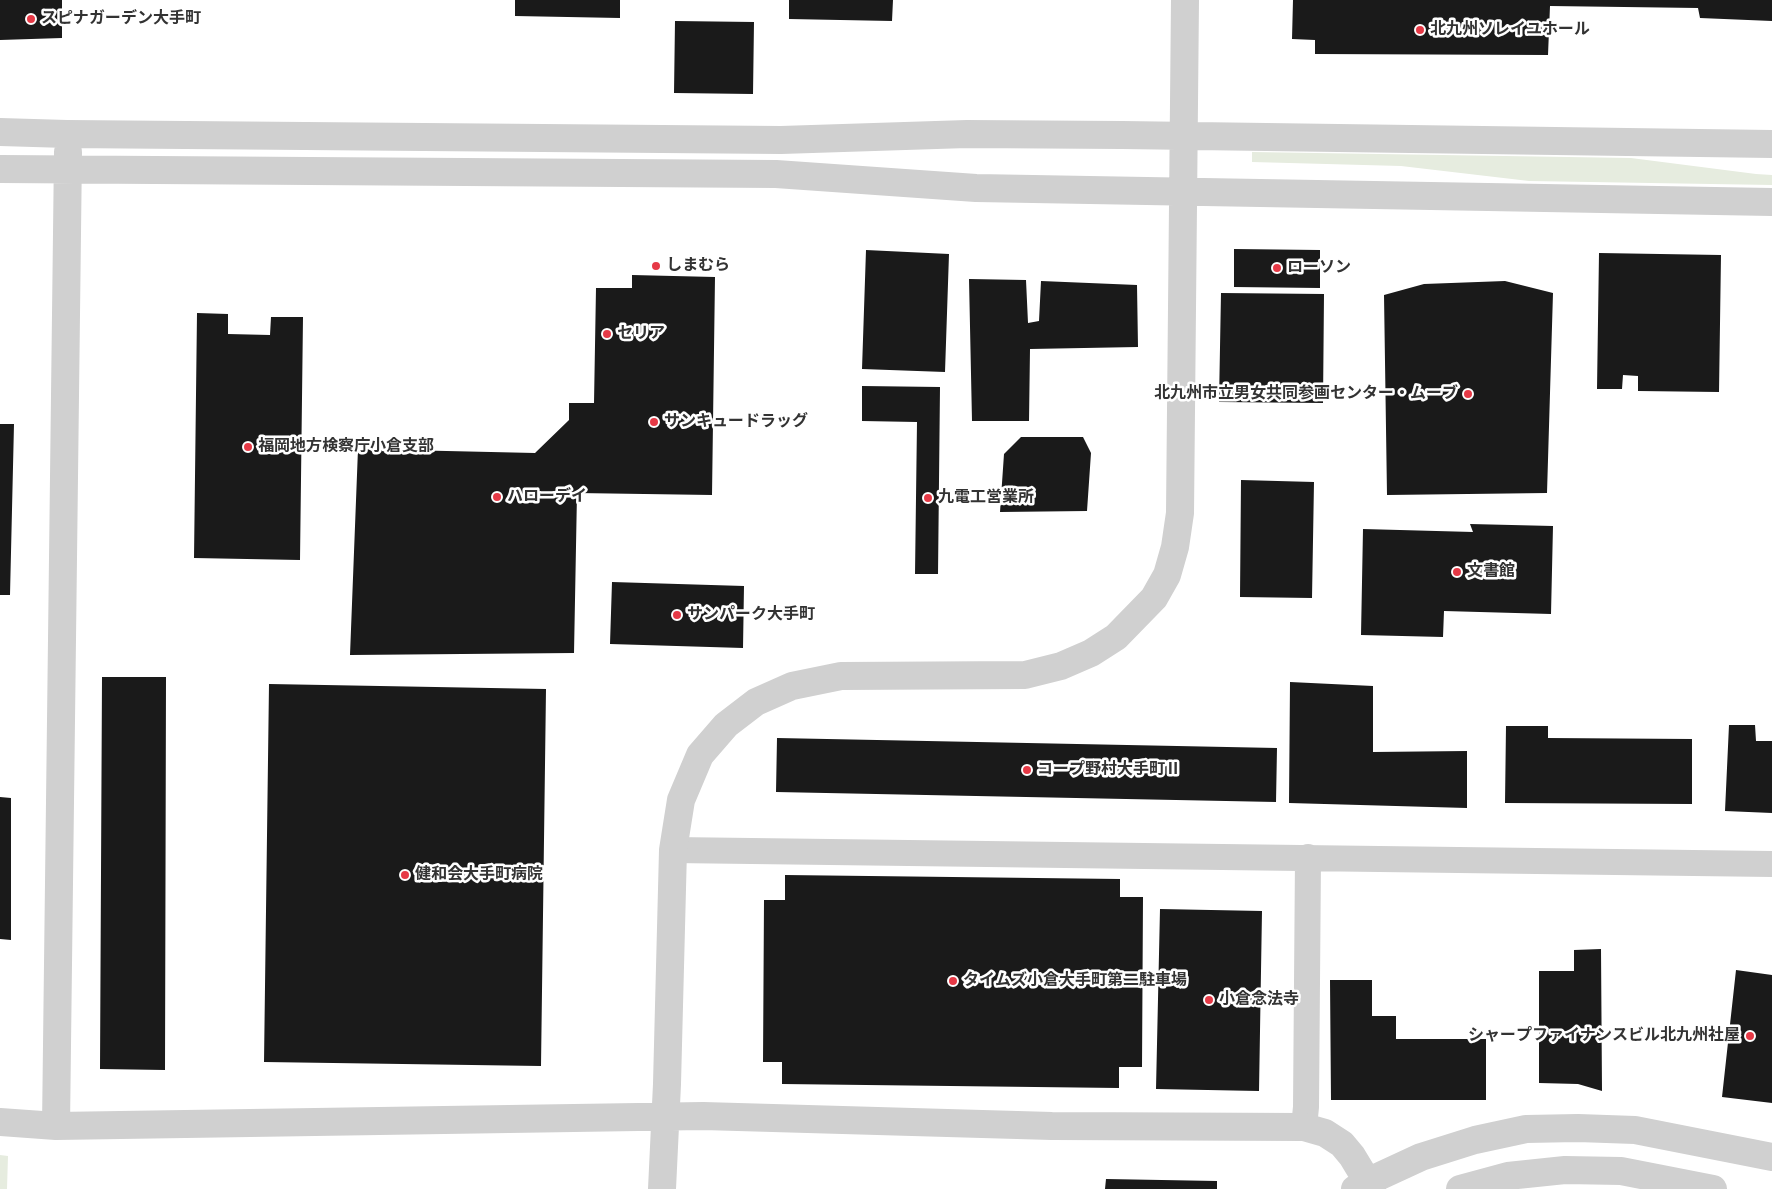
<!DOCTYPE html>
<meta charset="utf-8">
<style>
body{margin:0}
canvas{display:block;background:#fff}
</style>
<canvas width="1772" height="1189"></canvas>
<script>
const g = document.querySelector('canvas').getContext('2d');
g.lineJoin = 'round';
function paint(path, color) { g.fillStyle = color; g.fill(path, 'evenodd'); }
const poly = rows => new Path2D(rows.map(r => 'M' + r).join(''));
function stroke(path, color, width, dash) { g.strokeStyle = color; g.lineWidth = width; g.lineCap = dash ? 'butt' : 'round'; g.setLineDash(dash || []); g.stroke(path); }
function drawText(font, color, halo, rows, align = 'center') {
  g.font = font + ' Roboto,"Noto Sans JP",sans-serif'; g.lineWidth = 5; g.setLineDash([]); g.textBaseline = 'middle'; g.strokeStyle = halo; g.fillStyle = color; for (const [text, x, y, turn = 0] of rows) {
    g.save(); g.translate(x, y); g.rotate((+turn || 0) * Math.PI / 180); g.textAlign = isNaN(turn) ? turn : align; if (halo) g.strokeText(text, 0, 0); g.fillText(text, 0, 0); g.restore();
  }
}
paint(poly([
 [1252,152,1631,158,1756,174,1772,175,1772,185,1529,181,1401,166,1252,162],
 [0,1155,8,1156,7,1189,0,1189]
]), '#e6ecdf');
paint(poly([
 [0,0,62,0,62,38,0,40],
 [515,0,620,0,620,18,515,16],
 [789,0,893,0,892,21,789,19],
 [1293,0,1772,0,1772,21,1700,18,1698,8,1550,6,1548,55,1315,54,1315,40,1292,39],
 [675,21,754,22,753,94,674,93],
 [1234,249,1320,250,1320,288,1234,287],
 [866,250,949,254,945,372,862,369],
 [1599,253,1721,255,1719,392,1638,391,1638,376,1623,375,1622,389,1597,389],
 [632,275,715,277,712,495,577,493,574,653,350,655,358,449,535,453,569,420,569,403,594,403,596,288,632,288],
 [969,279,1026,280,1028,323,1039,321,1041,281,1137,285,1138,347,1030,349,1029,421,972,421],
 [1505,281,1553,293,1547,493,1387,495,1384,295,1424,284],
 [1221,293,1324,294,1323,403,1219,402],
 [197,313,228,314,228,334,270,335,271,317,303,317,300,560,194,558],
 [862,386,940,387,938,574,915,574,917,422,862,421],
 [0,424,14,424,10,595,0,595],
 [1021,437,1083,437,1091,453,1087,511,1000,512,1004,454],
 [1241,480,1314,482,1312,598,1240,597],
 [1470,524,1553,526,1551,614,1444,611,1443,637,1361,635,1363,529,1473,532],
 [612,582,744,586,743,648,610,644],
 [102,677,166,677,165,1070,100,1069],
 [1290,682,1373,686,1373,752,1467,751,1467,808,1289,803],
 [269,684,546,689,541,1066,264,1062],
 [1729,725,1755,725,1756,741,1772,741,1772,813,1725,811],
 [1506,726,1548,726,1548,738,1692,739,1692,804,1505,803],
 [777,738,1277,748,1276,802,776,792],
 [0,797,11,798,11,940,0,939],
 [785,875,1120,879,1120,897,1143,897,1142,1067,1119,1067,1119,1088,782,1084,782,1062,763,1062,764,900,785,900],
 [1160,909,1262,911,1259,1091,1156,1089],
 [1601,949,1602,1091,1578,1084,1539,1083,1539,971,1574,971,1574,950],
 [1736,970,1772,975,1772,1103,1722,1097],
 [1330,980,1372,980,1372,1016,1396,1016,1396,1039,1486,1039,1486,1100,1331,1100],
 [1106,1179,1217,1181,1217,1189,1105,1189]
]), '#1a1a1a');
stroke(poly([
 [673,850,1772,864],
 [1304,1127,1306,1107,1308,857]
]), '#d0d0d0', 26);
stroke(poly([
 [0,132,67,134,781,140,967,134,1122,135,1772,144],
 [0,169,776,174,976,188,1772,202],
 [0,1122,56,1126,703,1116,1052,1126,1304,1127,1325,1133,1342,1144,1352,1156,1372,1189],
 [56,1126,68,152],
 [662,1189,667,1084,673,850,681,800,700,755,726,725,756,702,792,686,841,676,1025,675,1061,666,1091,653,1116,637,1154,598,1167,575,1175,547,1180,513,1185,0],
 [1355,1189,1367,1182,1421,1157,1475,1140,1526,1129,1578,1128,1635,1130,1772,1157],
 [1460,1189,1508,1176,1565,1170,1621,1171,1713,1189]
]), '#d0d0d0', 28);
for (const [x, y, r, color] of [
 [31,19,5,"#e63946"],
 [1420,30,5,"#e63946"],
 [656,266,5,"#e63946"],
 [1277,268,5,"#e63946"],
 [607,334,5,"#e63946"],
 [1468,394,5,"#e63946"],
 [654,422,5,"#e63946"],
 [248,447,5,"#e63946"],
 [497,497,5,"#e63946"],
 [928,498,5,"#e63946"],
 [1457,572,5,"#e63946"],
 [677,615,5,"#e63946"],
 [1027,770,5,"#e63946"],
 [405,875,5,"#e63946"],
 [953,981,5,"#e63946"],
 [1209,1000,5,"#e63946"],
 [1750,1036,5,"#e63946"]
]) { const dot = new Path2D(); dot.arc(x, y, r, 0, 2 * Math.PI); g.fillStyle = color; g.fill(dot); stroke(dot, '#fff', 2); }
drawText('bold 16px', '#333', '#fff', [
 ["スピナガーデン大手町",41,19],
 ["北九州ソレイユホール",1430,30],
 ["しまむら",666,266],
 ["ローソン",1287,268],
 ["セリア",617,334],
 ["北九州市立男女共同参画センター・ムーブ",1458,394,"right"],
 ["サンキュードラッグ",664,422],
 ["福岡地方検察庁小倉支部",258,447],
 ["ハローデイ",507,497],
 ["九電工営業所",938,498],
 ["文書館",1467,572],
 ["サンパーク大手町",687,615],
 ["コープ野村大手町Ⅱ",1037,770],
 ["健和会大手町病院",415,875],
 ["タイムズ小倉大手町第二駐車場",963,981],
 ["小倉念法寺",1219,1000],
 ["シャープファイナンスビル北九州社屋",1740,1036,"right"]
], 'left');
</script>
